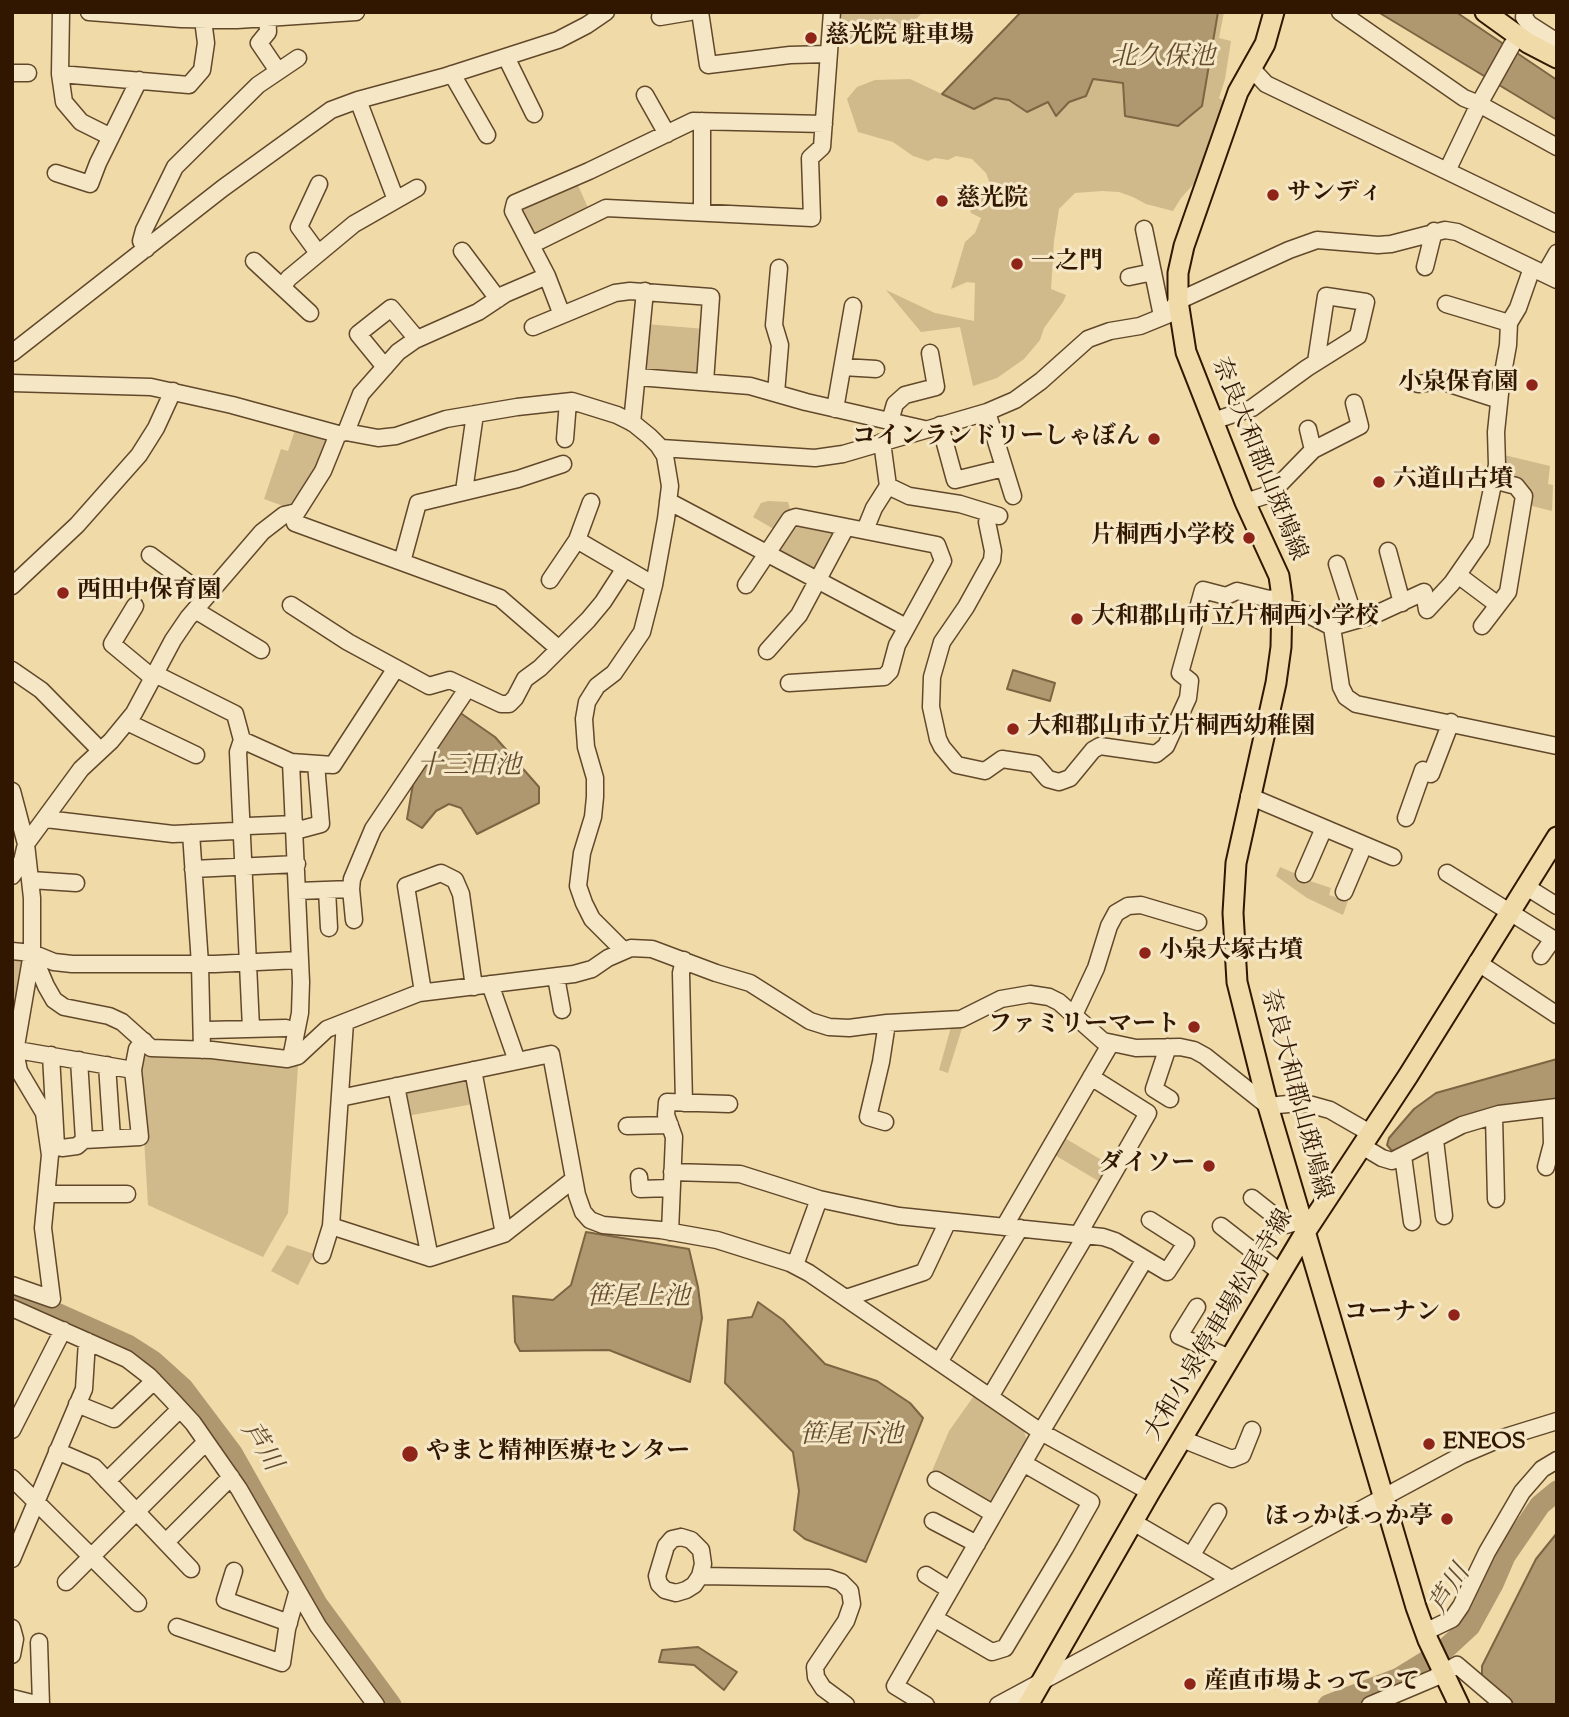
<!DOCTYPE html>
<meta charset="utf-8">
<style>
body{margin:0}
#map{position:relative;width:1569px;height:1717px;overflow:hidden;background:#f0daa8;font-family:"Sorts Mill Goudy",serif}
canvas{display:block}
.frame{position:absolute;inset:0;border:14px solid #311700;pointer-events:none}
</style>
<div id="map">
<canvas width="1569" height="1717"></canvas>
<div class="frame"></div>
</div>
<script>
const g = document.querySelector('canvas').getContext('2d');
g.lineJoin = 'round';
function paint(path, color) { g.fillStyle = color; g.fill(path, 'evenodd'); }
const poly = rows => new Path2D(rows.map(r => 'M' + r).join(''));
function stroke(path, color, width, dash) { g.strokeStyle = color; g.lineWidth = width; g.lineCap = dash ? 'butt' : 'round'; g.setLineDash(dash || []); g.stroke(path); }
function drawText(font, color, halo, rows, align = 'center') {
  g.font = font + ' "Sorts Mill Goudy","Noto Serif JP",serif'; g.lineWidth = 6; g.setLineDash([]); g.textBaseline = 'middle'; g.strokeStyle = halo; g.fillStyle = color; for (const [text, x, y, turn = 0] of rows) {
    g.save(); g.translate(x, y); g.rotate((+turn || 0) * Math.PI / 180); g.textAlign = isNaN(turn) ? turn : align; if (halo) g.strokeText(text, 0, 0); g.fillText(text, 0, 0); g.restore();
  }
}
paint(poly([
 [840,12,923,12,910,25,862,40,838,38],
 [1218,12,1224,12,1219,38,1231,41,1225,79,1219,98,1225,102,1199,178,1181,198,1173,211,1146,204,1133,197,1119,192,1102,191,1075,193,1059,209,1054,241,1051,289,1066,295,1063,302,1044,328,1040,340,1024,359,997,378,973,386,960,327,921,332,886,290,935,313,974,321,975,283,967,282,951,289,965,242,975,233,981,218,971,213,969,204,977,196,984,198,990,184,986,173,972,159,956,156,948,160,935,158,928,161,913,156,893,142,858,132,847,99,857,87,875,80,910,79,974,109,995,98,1009,100,1027,112,1048,101,1069,102,1086,96,1092,79,1124,83,1202,106],
 [577,183,589,210,539,234,531,233,521,214,522,206],
 [646,324,705,329,701,370,696,377,647,372,642,366],
 [295,430,329,440,329,446,295,504,289,508,264,499,281,449,288,451],
 [1504,455,1550,466,1548,484,1553,485,1552,511,1528,505,1530,494,1520,479,1507,476,1502,469],
 [768,501,788,502,791,513,777,531,753,517,761,503],
 [801,524,840,533,819,575,780,555,780,549,791,527],
 [1280,867,1301,876,1300,881,1306,882,1307,880,1331,888,1329,895,1348,901,1343,915,1307,898,1276,876],
 [12,958,25,958,12,1020],
 [963,1025,948,1073,939,1070,951,1027],
 [143,1056,205,1058,298,1066,288,1213,263,1257,148,1205,140,1072],
 [463,1078,469,1082,473,1104,407,1116,403,1094,408,1087],
 [1063,1137,1110,1165,1100,1182,1053,1154],
 [287,1245,314,1254,298,1285,271,1271],
 [976,1393,1024,1431,1028,1444,993,1502,987,1503,932,1471,949,1431]
]), '#d0b98b');
const water = poly([
 [1021,12,1218,12,1202,106,1178,126,1125,116,1123,83,1093,79,1086,96,1069,102,1056,116,1048,102,1027,112,1009,100,995,98,974,109,942,94,1021,12],
 [1378,12,1456,12,1557,80,1557,120,1378,12],
 [1013,670,1055,683,1050,701,1007,689,1013,670],
 [459,712,495,737,539,787,539,803,477,834,461,808,449,804,436,811,422,828,407,819,413,784,459,712],
 [1557,1059,1557,1099,1464,1119,1425,1134,1404,1148,1392,1151,1387,1145,1389,1138,1414,1109,1436,1093,1557,1059],
 [586,1232,689,1249,698,1287,702,1318,690,1382,609,1350,520,1351,515,1342,513,1296,553,1300,571,1285,586,1232],
 [758,1302,783,1320,825,1364,877,1381,910,1403,923,1418,866,1562,805,1539,794,1530,799,1491,793,1452,725,1383,728,1320,752,1317,758,1302],
 [1557,1533,1557,1705,1512,1705,1482,1679,1482,1666,1536,1559,1557,1533],
 [698,1647,737,1672,724,1690,694,1665,659,1662,662,1650,698,1647]
]);
paint(water, '#af986f');
stroke(water, '#7d6443', 2);
stroke(poly([
 [12,1293,128,1345,153,1361,183,1388,232,1453,317,1604,391,1705],
 [1328,1705,1399,1678,1443,1651,1470,1626,1493,1584,1505,1556,1540,1505,1557,1491]
]), '#af986f', 21);
const minor = poly([
 [61,12,60,74,64,102,81,122,111,137],
 [89,12,181,19,237,20,356,12],
 [267,12,268,32,259,43,278,71],
 [700,12,708,65,790,55,829,54],
 [1340,12,1464,98,1479,104,1557,147],
 [1525,12,1524,17,1529,24,1557,42],
 [660,17,690,12],
 [506,57,534,114],
 [1252,69,1266,84,1557,224],
 [12,73,28,73],
 [60,74,189,85,202,70,206,43,202,12],
 [452,74,487,135],
 [645,95,667,134],
 [358,100,396,200],
 [702,121,702,212],
 [1447,171,1479,104,1512,45],
 [56,173,90,184,98,163,139,80],
 [1144,229,1162,316],
 [531,245,606,208,812,218,810,158,822,147,832,12],
 [146,249,141,241,144,230,175,167,258,85,298,58],
 [462,251,498,299],
 [318,253,299,227,319,184],
 [254,261,310,313],
 [1425,267,1434,231],
 [1545,274,1557,253],
 [1129,277,1153,272],
 [282,287,289,278,354,224,417,188],
 [1446,304,1509,323],
 [562,315,547,276,513,211,515,203,589,171,693,121,824,124],
 [533,327,615,293,630,291,711,297,705,382],
 [12,353,223,188,331,110,358,100,443,77,558,40,587,25,606,12],
 [385,367,358,334,391,308,417,339],
 [843,367,876,369],
 [638,377,750,386,806,402,924,429],
 [12,383,151,387,232,405,338,434,346,432,378,438,396,436,446,419,517,407,572,401,617,415,633,423,649,436,658,445,665,456,670,486,666,519,654,585,642,632,614,673,597,686,587,702,584,719,586,747,595,778,595,797,593,817,582,853,578,886,584,903,592,919,623,950],
 [1418,384,1440,381,1499,400],
 [776,393,780,345,774,325,779,268],
 [835,409,853,306],
 [987,412,1013,496],
 [890,421,895,404,905,395,936,387,930,353],
 [1213,421,1252,408,1307,368,1358,336,1366,302,1326,296,1316,362],
 [632,423,645,291],
 [940,425,955,480,1004,468],
 [1308,429,1313,450],
 [346,432,361,394,398,352,415,340,478,312,505,294,547,276],
 [565,439,568,402],
 [661,448,815,458,843,454,987,412,1015,400,1041,381,1088,339,1110,331,1140,326,1167,315,1178,301,1289,250,1317,240,1378,245,1391,244,1445,230,1457,232,1557,280],
 [888,486,909,496,960,504,999,516],
 [464,491,475,414],
 [668,501,906,627],
 [1245,502,1264,496,1275,489,1313,450,1360,426,1354,403],
 [292,513,295,523,500,598,559,649],
 [990,514,987,522,993,551,992,560,966,607,942,642,932,677,931,707,938,739,942,747,957,765,985,771,1002,759,1035,764,1048,779,1059,782,1070,778,1093,750,1100,746,1156,754,1166,746,1188,698,1190,681,1180,673,1203,590,1226,596,1237,591,1269,599,1282,597],
 [865,530,874,508,888,486,882,442],
 [577,540,654,585],
 [1388,551,1402,603],
 [150,555,206,596],
 [402,562,418,503,518,479,563,464],
 [1337,564,1355,620],
 [1458,575,1498,605],
 [550,580,577,540,591,502],
 [746,585,790,519,796,517,937,545,943,561,897,645,890,671,884,677,789,683],
 [12,586,77,525,139,455,156,428,173,391],
 [291,605,348,642,429,686,450,680,501,704,509,704,515,698,525,679,540,668,588,620,603,602,625,568],
 [135,606,112,644,153,678],
 [1283,608,1301,611,1332,627,1341,687,1346,697,1356,704,1557,746],
 [195,610,261,650],
 [1482,626,1508,592,1524,496,1516,486,1493,480],
 [1332,627,1374,615,1424,592,1427,610,1452,583,1481,541,1497,465,1496,432,1501,384,1508,345,1509,323,1518,308,1532,268],
 [767,651,799,615,846,527],
 [12,670,41,690,100,750],
 [155,674,235,714,242,740,238,752,251,1028],
 [127,722,196,755],
 [242,740,291,762,333,765,396,668],
 [12,791,26,844,32,898,32,953,15,1052,19,1071,44,1113,50,1155,43,1228,52,1299],
 [1249,796,1393,857],
 [1406,818,1423,770,1431,774,1451,722],
 [46,819,173,834,235,831,248,826,295,824],
 [295,831,321,824,316,764],
 [191,833,200,964,202,1050],
 [193,869,297,864],
 [1447,873,1553,939,1541,956],
 [1304,874,1324,828],
 [12,876,22,861,26,844,81,769,111,741,134,713,173,640,188,618,262,532,284,515,297,512,323,471,338,434],
 [31,880,76,883],
 [1525,886,1557,906],
 [351,889,354,920],
 [327,890,329,928],
 [298,891,351,889,352,879,373,829,467,689],
 [1344,892,1364,845],
 [12,951,32,953,54,962,72,964,215,964,299,960],
 [32,953,46,986,54,1000,64,1007,109,1016,122,1022,151,1048,212,1050,287,1059,298,1056,327,1029,419,993,574,974,592,969,608,958,631,948,652,949,716,973,750,983,810,1021,829,1027,849,1028,887,1023,961,1019,1001,999,1030,994,1049,997,1059,1002,1103,1041,1136,1048,1180,1047,1194,1050,1205,1056,1268,1106,1298,1103,1312,1105,1330,1110,1370,1133],
 [1477,962,1557,1015],
 [556,977,562,1010],
 [490,984,517,1061],
 [423,992,406,886,441,873,455,880,461,894,474,987],
 [1074,1015,1096,968,1109,926,1116,913,1128,906,1141,905,1198,922],
 [345,1022,331,1226,430,1258,504,1234,574,1179],
 [208,1030,286,1028],
 [1168,1047,1154,1089,1170,1099],
 [15,1052,23,1051,133,1070],
 [51,1055,56,1146,62,1148,77,1146,84,1140,79,1060],
 [291,1058,300,1013,301,982,291,762],
 [107,1065,112,1138],
 [473,1070,504,1234],
 [396,1086,430,1258],
 [340,1098,551,1054,577,1195,583,1212,590,1220,603,1225,661,1230,717,1240,790,1263,809,1273,1041,1432,1150,1492],
 [684,1103,681,973,684,960],
 [1494,1116,1496,1199],
 [885,1122,868,1117,881,1062,887,1023],
 [627,1126,670,1125],
 [84,1140,140,1137,133,1070,137,1049,144,1041],
 [1435,1140,1444,1216],
 [1362,1146,1382,1158,1392,1161,1462,1125,1499,1114,1557,1107],
 [1403,1156,1412,1222],
 [1546,1167,1552,1144,1551,1108],
 [672,1172,740,1174,819,1199,899,1216,1103,1237,1115,1241,1167,1272,1186,1243,1150,1220],
 [639,1177,640,1189,671,1188],
 [47,1194,127,1194],
 [1252,1198,1286,1225,1303,1220],
 [1221,1226,1281,1273],
 [1004,1227,1111,1043],
 [670,1232,674,1137,666,1115,667,1102,729,1104],
 [1078,1235,1148,1113,1091,1077],
 [322,1255,331,1226],
 [795,1265,819,1199],
 [12,1285,52,1299],
 [846,1298,924,1272,948,1221],
 [1197,1307,1179,1336,1230,1358],
 [12,1308,127,1359,149,1376,171,1399,193,1423,239,1489,318,1626,376,1705],
 [939,1362,1020,1228],
 [990,1397,1086,1235],
 [77,1404,114,1419,154,1381],
 [12,1430,63,1330],
 [1182,1439,1232,1459,1242,1455,1252,1430],
 [57,1451,94,1467,191,1569],
 [12,1478,138,1603],
 [936,1480,994,1514],
 [107,1481,180,1409],
 [933,1521,977,1544],
 [1133,1522,1231,1579],
 [681,1537,691,1540,701,1550,703,1564,700,1576,694,1585,686,1590,676,1593,665,1590,659,1584,657,1576,666,1546,672,1539,681,1537],
 [166,1542,231,1477],
 [1191,1556,1218,1512],
 [12,1559,84,1389,87,1341],
 [234,1571,225,1600,289,1623],
 [926,1575,950,1590],
 [700,1576,829,1578,841,1582,850,1591,852,1604,846,1621,815,1667,816,1677,823,1688,846,1705],
 [66,1582,206,1442],
 [934,1618,992,1652,1005,1648,1065,1548,1091,1502,1023,1463],
 [177,1627,282,1663,287,1629,297,1593],
 [12,1628,15,1639,12,1655],
 [1425,1632,1452,1619,1461,1606,1487,1552,1522,1492,1542,1469,1557,1460],
 [39,1642,41,1705],
 [12,1698,40,1705],
 [926,1705,895,1686,1041,1432,1145,1259],
 [998,1705,1462,1455,1502,1438,1557,1421],
 [1370,1705,1434,1678,1457,1665,1504,1705]
]);
const major = poly([
 [1274,12,1265,44,1238,92,1184,246,1178,273,1178,301,1186,352,1245,502,1279,576,1282,597,1281,647,1276,683,1236,863,1233,913,1237,982,1268,1106,1416,1607,1428,1640,1459,1705],
 [1485,12,1528,43,1557,58],
 [1028,1705,1150,1492,1306,1231,1408,1076,1557,837]
]);
stroke(minor, '#61482a', 19);
stroke(major, '#311700', 23);
stroke(minor, '#f5e7c6', 16);
stroke(major, '#f0daa8', 19);
for (const [x, y, r, color] of [
 [811,38,7,"#8f2418"],
 [1273,195,7,"#8f2418"],
 [942,201,7,"#8f2418"],
 [1017,264,7,"#8f2418"],
 [1532,385,7,"#8f2418"],
 [1154,439,7,"#8f2418"],
 [1379,482,7,"#8f2418"],
 [1249,538,7,"#8f2418"],
 [63,593,7,"#8f2418"],
 [1077,619,7,"#8f2418"],
 [1013,729,7,"#8f2418"],
 [1145,953,7,"#8f2418"],
 [1194,1027,7,"#8f2418"],
 [1209,1166,7,"#8f2418"],
 [1454,1315,7,"#8f2418"],
 [1429,1444,7,"#8f2418"],
 [410,1454,9,"#8f2418"],
 [1447,1519,7,"#8f2418"],
 [1190,1684,7,"#8f2418"]
]) { const dot = new Path2D(); dot.arc(x, y, r, 0, 2 * Math.PI); g.fillStyle = color; g.fill(dot); stroke(dot, '#f5e7c6', 2.5); }
drawText('bold 24px', '#311700', '#f5e7c6', [
 ["慈光院 駐車場",825,38],
 ["サンディ",1287,195],
 ["慈光院",956,201],
 ["一之門",1031,264],
 ["小泉保育園",1518,385,"right"],
 ["コインランドリーしゃぼん",1140,439,"right"],
 ["六道山古墳",1393,482],
 ["片桐西小学校",1235,538,"right"],
 ["西田中保育園",77,593],
 ["大和郡山市立片桐西小学校",1091,619],
 ["大和郡山市立片桐西幼稚園",1027,729],
 ["小泉大塚古墳",1159,953],
 ["ファミリーマート",1180,1027,"right"],
 ["ダイソー",1195,1166,"right"],
 ["コーナン",1440,1315,"right"],
 ["ENEOS",1443,1444],
 ["やまと精神医療センター",426,1454],
 ["ほっかほっか亭",1433,1519,"right"],
 ["産直市場よってって",1204,1684]
], 'left');
drawText('24px', '#311700', '#f5e7c6', [
 ["奈良大和郡山斑鳩線",1257,460,68],
 ["奈良大和郡山斑鳩線",1294,1095,75],
 ["大和小泉停車場松尾寺線",1221,1326,-59]
]);
drawText('italic 26px', '#634b2c', '#f5e7c6', [
 ["北久保池",1163,60],
 ["十三田池",469,769],
 ["笹尾上池",638,1300],
 ["笹尾下池",851,1438],
 ["芦川",259,1448,58],
 ["芦川",1452,1591,-58]
]);
</script>
